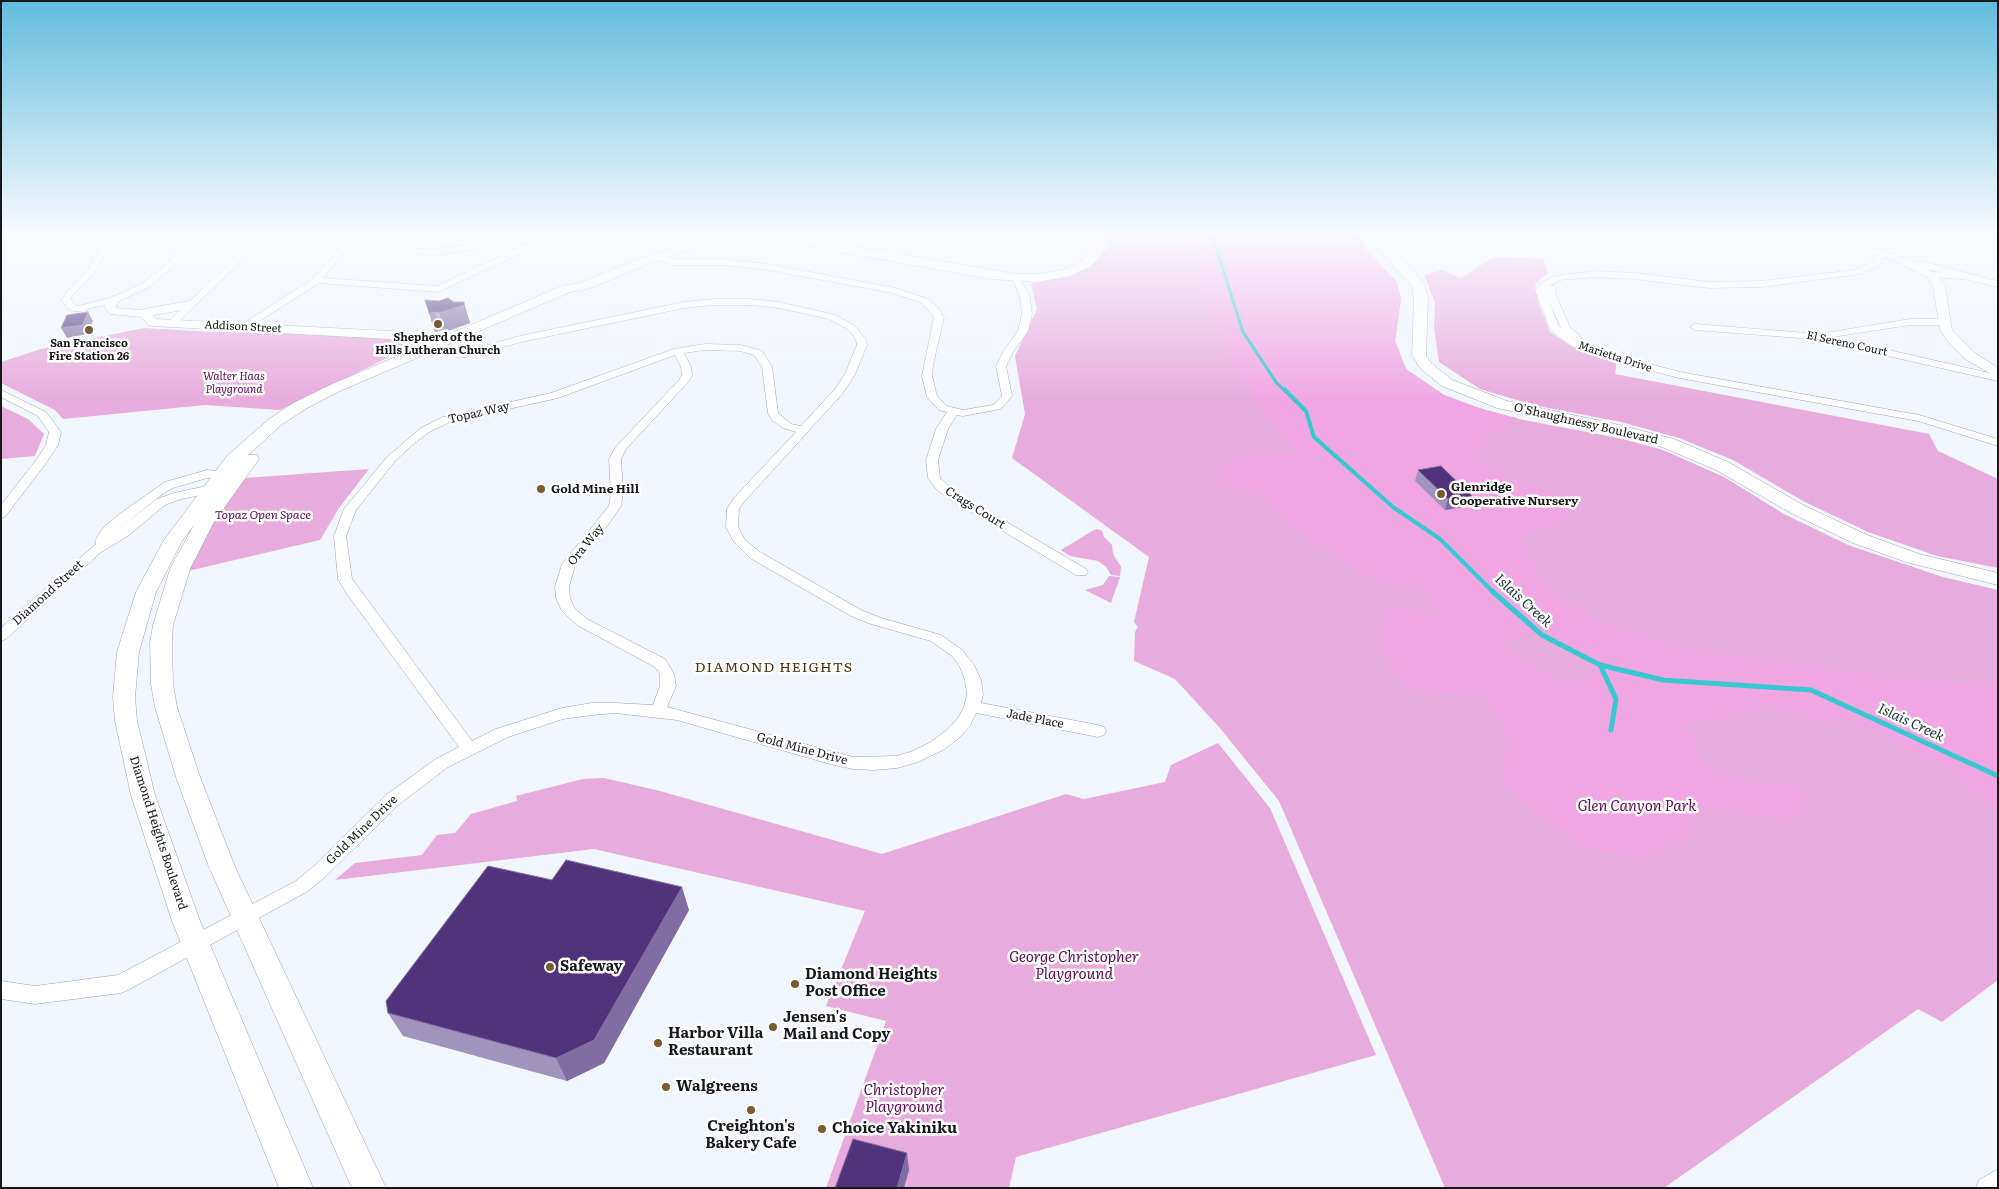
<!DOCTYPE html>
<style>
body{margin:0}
#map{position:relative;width:1999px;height:1189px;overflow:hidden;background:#f0f5fe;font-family:Literata,serif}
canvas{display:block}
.frame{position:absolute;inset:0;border:2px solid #16181c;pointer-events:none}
</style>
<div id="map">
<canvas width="1999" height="1189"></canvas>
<div class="frame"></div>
</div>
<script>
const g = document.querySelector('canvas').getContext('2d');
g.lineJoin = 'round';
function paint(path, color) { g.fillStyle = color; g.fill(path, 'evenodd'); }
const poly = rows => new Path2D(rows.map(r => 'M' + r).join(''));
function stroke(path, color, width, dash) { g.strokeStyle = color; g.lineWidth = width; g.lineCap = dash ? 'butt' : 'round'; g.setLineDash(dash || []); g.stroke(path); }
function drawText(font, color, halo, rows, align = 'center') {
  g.font = font + ' Literata,serif'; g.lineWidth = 5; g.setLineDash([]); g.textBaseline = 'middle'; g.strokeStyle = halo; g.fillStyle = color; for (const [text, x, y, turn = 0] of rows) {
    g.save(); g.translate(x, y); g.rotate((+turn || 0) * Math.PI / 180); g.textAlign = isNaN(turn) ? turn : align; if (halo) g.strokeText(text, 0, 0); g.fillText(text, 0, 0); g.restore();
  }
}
paint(poly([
 [1102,234,1357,234,1365,248,1396,281,1401,298,1395,341,1406,369,1444,395,1479,408,1519,419,1623,439,1663,450,1724,477,1784,514,1848,545,1943,577,1998,590,1998,980,1942,1022,1918,1009,1664,1188,1445,1188,1279,801,1219,727,1175,679,1134,661,1135,632,1138,627,1134,622,1149,557,1012,458,1025,414,1015,356,1037,309,1031,284,1075,274,1090,266,1107,248,1106,240],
 [1494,257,1543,258,1548,273,1535,284,1539,305,1550,332,1572,347,1617,362,1615,374,1929,434,1938,451,1998,479,1998,568,1937,556,1868,532,1803,501,1733,460,1679,438,1621,422,1533,405,1480,389,1439,362,1434,328,1435,303,1424,275,1443,270,1461,278],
 [144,328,212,332,242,329,388,337,404,340,414,345,280,410,205,405,63,419,55,410,1,383,1,362,41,349],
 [1,406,28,419,44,434,35,456,1,459],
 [369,469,339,508,320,540,188,571,220,509,245,478],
 [1098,529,1102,531,1104,537,1112,545,1113,554,1121,567,1120,576,1111,575,1106,567,1098,561,1070,556,1061,550,1094,530],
 [1109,576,1120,577,1111,603,1085,590,1103,585],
 [1218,743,1270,808,1376,1055,1016,1157,1009,1188,826,1188,886,1021,826,1006,865,911,594,849,335,880,355,863,422,855,437,835,455,833,471,814,517,801,516,796,583,779,604,778,660,791,882,854,1066,794,1084,799,1165,782,1171,765]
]), '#e8abdd');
paint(poly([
 [1183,234,1357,234,1365,248,1396,281,1401,298,1395,341,1406,369,1444,395,1479,408,1519,419,1489,437,1471,457,1515,481,1573,499,1563,520,1520,538,1544,586,1602,624,1692,650,1932,683,1998,685,1998,806,1966,791,1956,773,1849,719,1824,723,1770,705,1708,721,1677,724,1699,734,1694,752,1707,766,1741,780,1799,786,1807,808,1790,821,1698,806,1688,837,1644,858,1581,847,1502,784,1508,737,1485,695,1407,690,1379,648,1387,611,1403,606,1440,620,1426,592,1412,586,1384,584,1304,537,1262,495,1219,484,1218,466,1248,455,1298,452,1264,412,1232,365,1207,312,1196,259],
 [1544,629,1588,654,1593,672,1581,684,1560,682,1497,644]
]), '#f0a6e3');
stroke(poly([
 [1214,241,1243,332,1276,382,1285,391]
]), '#38c8cf', 3);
stroke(poly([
 [1284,389,1306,411,1314,437,1393,507,1440,539,1493,592]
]), '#38c8cf', 4);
stroke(poly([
 [1492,591,1542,635,1600,665,1663,680,1811,690,1998,776],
 [1600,665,1616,699,1611,730]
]), '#38c8cf', 5);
const minor = poly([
 [4,234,12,234,4,247,1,247,1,238,4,234],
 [95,234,103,234,106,251,96,271,72,296,71,299,74,304,78,306,111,298,143,283,172,259,197,234,206,234,178,263,149,287,117,302,87,309,86,312,73,311,67,308,61,299,89,268,98,251,95,234],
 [260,234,269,234,175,325,169,325,169,321,260,234],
 [352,234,362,234,353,242,323,278,437,286,529,243,431,255,413,253,409,242,420,234,430,234,417,243,419,249,431,249,559,234,586,234,582,236,540,241,533,248,438,292,319,283,247,329,241,329,241,325,314,278,352,234],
 [1957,234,1970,234,1998,243,1998,248,1957,234],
 [1878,252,1885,254,1879,266,1860,274,1762,287,1709,288,1635,279,1596,277,1560,280,1549,286,1555,286,1557,288,1555,293,1570,327,1582,338,1577,341,1605,352,1680,372,1919,415,1998,439,1998,446,1918,421,1679,378,1597,356,1572,346,1556,335,1549,327,1535,290,1543,282,1555,276,1596,271,1635,273,1709,282,1762,281,1855,270,1873,262,1878,252],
 [1547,297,1561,328,1567,334,1559,326,1547,297],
 [656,254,674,259,722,259,768,264,895,288,928,299,939,309,944,317,933,365,932,376,937,396,947,406,963,410,993,405,1002,396,996,366,1003,352,1018,331,1022,314,1020,297,1012,278,1016,275,1019,276,1030,297,1032,314,1028,331,1013,352,1006,366,1012,396,1001,409,963,416,957,415,948,429,938,460,940,478,956,492,1086,569,1088,572,1086,575,1076,575,948,498,937,490,928,478,926,460,936,429,947,412,939,410,927,397,922,376,934,317,922,303,893,293,768,270,722,265,674,265,653,259,652,257,656,254],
 [1930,272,1963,273,1998,281,1998,287,1963,279,1927,277,1926,275,1930,272],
 [715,299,750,299,779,302,835,315,855,326,866,340,867,345,855,374,843,393,743,503,739,509,738,527,745,540,760,552,861,610,881,618,941,635,962,650,974,665,981,680,983,694,981,703,1098,725,1104,727,1106,731,1104,735,1098,737,976,713,970,726,959,738,943,750,918,762,897,768,874,770,853,769,830,764,677,720,615,713,592,715,563,719,508,737,448,767,398,805,326,876,308,891,128,990,121,993,35,1004,1,999,1,981,35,986,118,975,296,881,314,866,386,795,436,759,459,747,347,594,338,579,334,536,344,509,387,457,421,428,443,417,551,393,674,349,705,344,741,345,762,351,772,367,778,413,791,424,801,426,835,389,845,374,857,345,856,340,849,330,829,319,779,308,750,305,715,305,684,308,521,342,466,357,456,357,427,348,427,344,431,343,457,351,466,351,520,336,684,302,715,299],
 [705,350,740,351,754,355,762,367,768,413,772,420,783,428,796,432,734,498,727,509,726,527,734,542,750,558,851,616,871,624,931,641,952,656,960,667,965,680,967,694,964,707,958,718,947,730,931,742,913,751,897,756,853,757,667,707,676,686,674,674,665,659,587,619,575,609,570,598,569,587,575,565,605,529,621,506,623,493,621,459,626,449,689,381,692,375,691,367,684,353,705,350],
 [675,355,681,367,682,375,679,380,615,448,609,459,611,493,609,506,562,564,555,587,556,598,562,611,577,625,655,667,660,674,660,686,653,705,615,703,592,703,562,708,496,729,472,741,352,579,346,536,356,510,395,461,411,446,429,432,450,422,558,398,675,355],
 [1910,319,1944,319,1949,322,1944,325,1910,325,1832,337,1998,375,1998,381,1813,339,1695,330,1690,327,1695,324,1819,334,1910,319],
 [1,390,46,412,61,432,58,445,46,463,5,517,1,518,1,505,37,459,46,445,49,432,38,416,1,397,1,390],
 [207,470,225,472,236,481,230,485,218,478,207,478,173,488,164,493,113,533,157,499,174,493,216,484,222,488,220,491,181,499,165,505,129,535,100,553,6,639,1,641,1,628,96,544,95,541,103,528,121,513,165,482,207,470],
 [1998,1169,1998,1188,1976,1188,1979,1180,1998,1169]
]);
const tertiary = poly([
 [1807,234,1824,234,1906,258,1916,263,1921,261,1978,276,1980,278,1974,281,1927,269,1936,274,1945,286,1952,330,1975,353,1998,368,1998,378,1965,359,1949,343,1940,330,1933,286,1928,278,1898,262,1807,234],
 [114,296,120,300,116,306,117,308,139,310,189,301,195,305,189,309,153,315,156,319,390,331,417,336,435,343,437,346,431,350,410,342,390,339,152,326,148,325,142,317,110,314,104,307,110,298,114,296]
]);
const secondary = poly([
 [741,234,789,235,1016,274,1037,274,1063,270,1082,261,1094,249,1093,242,1086,234,1099,234,1105,241,1106,250,1090,267,1071,276,1037,282,991,279,789,243,748,241,702,246,646,265,588,289,570,292,340,391,307,408,281,425,248,455,257,455,259,459,214,522,190,569,173,625,172,643,173,684,177,707,200,777,235,867,386,1188,352,1188,209,867,176,777,155,707,151,684,150,643,153,625,170,569,194,525,182,541,156,592,139,652,135,697,137,721,155,795,200,921,313,1188,279,1188,172,921,131,795,115,721,113,697,117,652,136,592,164,540,227,456,269,419,295,402,330,385,562,286,580,283,638,259,696,240,741,234],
 [1369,234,1381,234,1387,244,1414,271,1425,286,1428,299,1426,356,1431,363,1452,380,1507,401,1611,423,1674,439,1728,462,1803,505,1867,535,1919,554,1998,573,1998,585,1906,562,1853,543,1791,513,1716,470,1662,447,1609,432,1497,408,1442,386,1421,369,1412,356,1414,299,1412,286,1378,249,1369,234]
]);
stroke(minor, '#9ea3ae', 1);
stroke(tertiary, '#9ea3ae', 1);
stroke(secondary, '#9ea3ae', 1);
paint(minor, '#fff');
paint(tertiary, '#fff');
paint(secondary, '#fff');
paint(poly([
 [439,301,470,321,470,323,445,332,442,330,435,332,429,313],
 [1418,470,1472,496,1469,506,1445,510,1415,481],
 [689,910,604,1063,567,1081,403,1036,388,1013]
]), '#a094bc');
paint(poly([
 [464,302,470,323,445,332,439,313],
 [88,312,93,321,87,334,67,338,61,328],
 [435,312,442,330,435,332,429,313],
 [1472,496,1469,506,1445,510,1448,499],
 [682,887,689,910,604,1063,567,1081,556,1058],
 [907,1153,909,1170,904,1188,897,1188]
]), '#806da2');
const building = poly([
 [448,298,454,302,464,302,464,305,439,313,435,312,429,313,425,300,439,301,448,298],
 [88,312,82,325,61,328,67,315,88,312],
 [1441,466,1472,496,1448,499,1418,470,1441,466],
 [566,860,682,887,594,1040,556,1058,388,1013,386,1001,488,866,552,880,566,860],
 [853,1139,907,1153,897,1188,835,1188,853,1139]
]);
paint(building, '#50337a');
stroke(building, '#806da2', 1);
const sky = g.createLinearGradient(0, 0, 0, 401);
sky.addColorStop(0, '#61bcde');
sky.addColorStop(0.58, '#f8faff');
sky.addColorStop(1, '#f8faff00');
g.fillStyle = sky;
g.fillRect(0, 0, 1999, 401);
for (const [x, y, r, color] of [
 [438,324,5,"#7b5b31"],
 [89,330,5,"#7b5b31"],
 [541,489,5,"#7b5b31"],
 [1441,494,5,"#7b5b31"],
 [550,967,5,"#7b5b31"],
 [795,984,5,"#7b5b31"],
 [773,1027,5,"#7b5b31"],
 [658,1043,5,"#7b5b31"],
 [666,1087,5,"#7b5b31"],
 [751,1110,5,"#7b5b31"],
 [822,1129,5,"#7b5b31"]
]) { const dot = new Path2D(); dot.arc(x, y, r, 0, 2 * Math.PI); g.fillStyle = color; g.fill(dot); stroke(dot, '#fff', 2); }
drawText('11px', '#16181c', '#fff', [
 ["Addison Street",243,327,3],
 ["El Sereno Court",1847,344,12],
 ["Marietta Drive",1615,357,18]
]);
drawText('bold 11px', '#16181c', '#fff', [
 ["Shepherd of the",438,338],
 ["Hills Lutheran Church",438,351],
 ["San Francisco",89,344],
 ["Fire Station 26",89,357]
]);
drawText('italic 11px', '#63095a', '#fff', [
 ["Walter Haas",234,377],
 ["Playground",234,390]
]);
drawText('12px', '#16181c', '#fff', [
 ["Topaz Way",479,413,-13],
 ["O'Shaughnessy Boulevard",1586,424,13],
 ["Crags Court",975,508,32],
 ["Ora Way",586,545,-51],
 ["Diamond Street",48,593,-42],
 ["Jade Place",1035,719,11],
 ["Gold Mine Drive",802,749,15],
 ["Gold Mine Drive",362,830,-44],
 ["Diamond Heights Boulevard",158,833,72]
]);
drawText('bold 12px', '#16181c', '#fff', [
 ["Glenridge",1451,487],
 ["Cooperative Nursery",1451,501],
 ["Gold Mine Hill",551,489]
], 'left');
drawText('italic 12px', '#63095a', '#fff', [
 ["Topaz Open Space",263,515]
]);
drawText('italic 14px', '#203839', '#fff', [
 ["Islais Creek",1523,601,42],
 ["Islais Creek",1911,723,25]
]);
g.letterSpacing = '1px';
drawText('14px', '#4b3311', '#fff', [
 ["DIAMOND HEIGHTS",774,668]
]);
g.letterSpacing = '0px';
drawText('italic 15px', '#63095a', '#fff', [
 ["Glen Canyon Park",1637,807],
 ["George Christopher",1074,958],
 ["Playground",1074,975],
 ["Christopher",904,1091],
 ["Playground",904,1108]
]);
drawText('bold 15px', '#16181c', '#fff', [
 ["Safeway",560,967],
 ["Diamond Heights",805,975],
 ["Post Office",805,992],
 ["Jensen's",783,1018],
 ["Mail and Copy",783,1035],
 ["Harbor Villa",668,1034],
 ["Restaurant",668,1051],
 ["Walgreens",676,1087],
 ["Creighton's",751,1127,"center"],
 ["Bakery Cafe",751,1144,"center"],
 ["Choice Yakiniku",832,1129]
], 'left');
</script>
